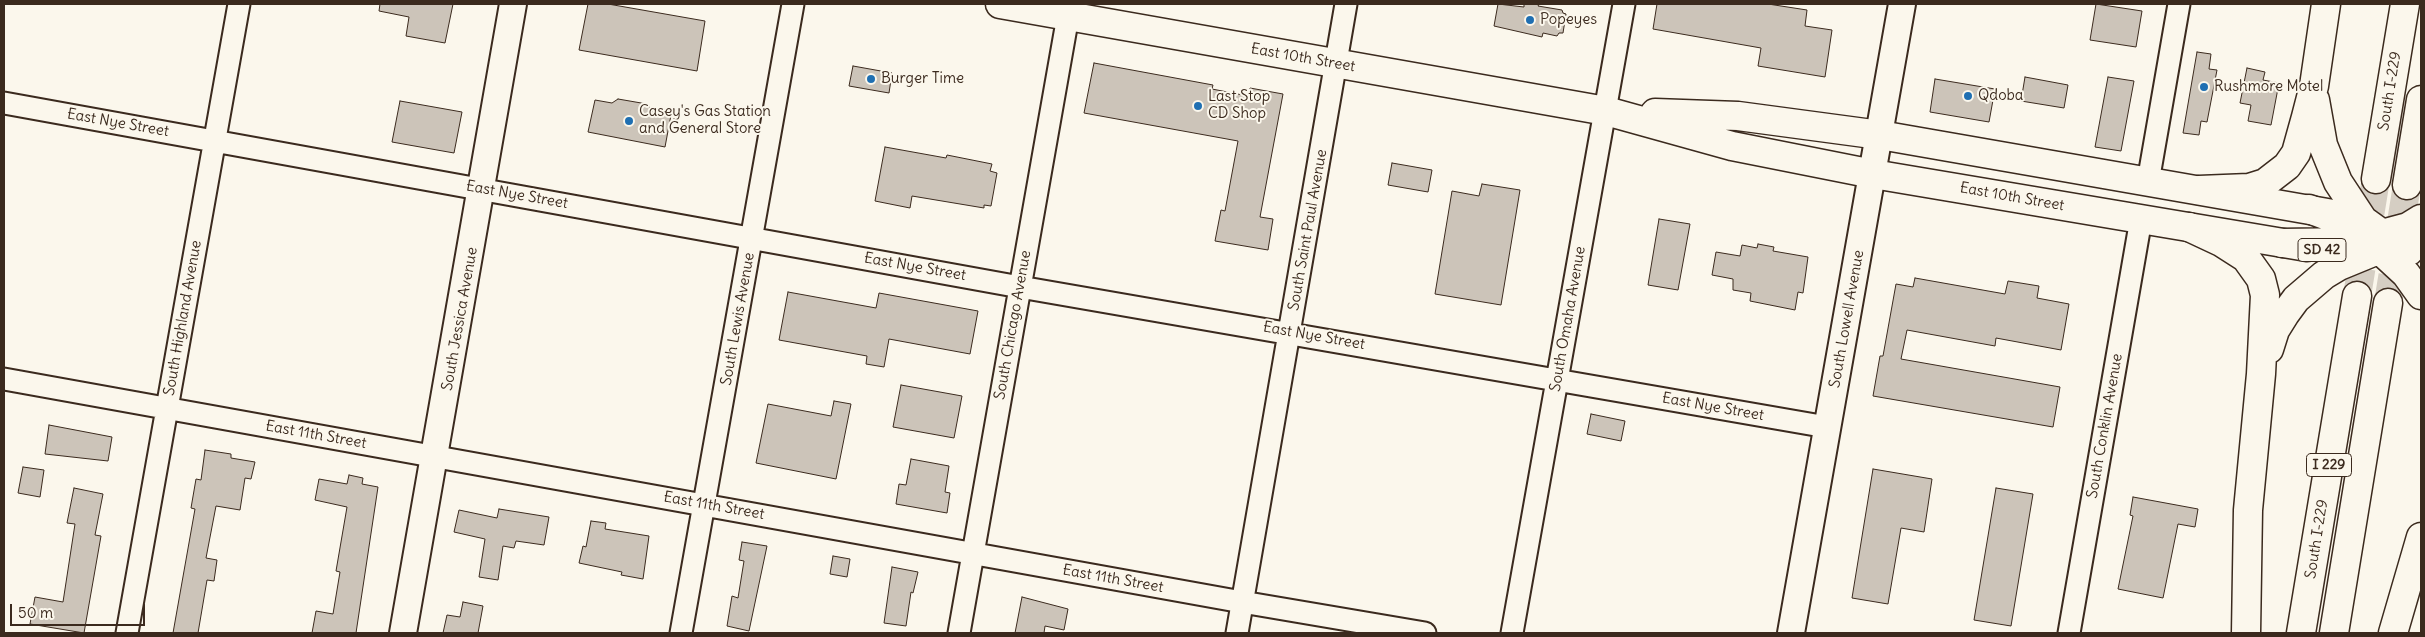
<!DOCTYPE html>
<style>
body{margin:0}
#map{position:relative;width:2425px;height:637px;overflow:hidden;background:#fbf7ec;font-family:Delius,sans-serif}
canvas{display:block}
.frame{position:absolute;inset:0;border:5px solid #3b2a1e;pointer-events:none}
.scale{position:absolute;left:10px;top:604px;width:135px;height:22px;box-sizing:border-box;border:2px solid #3b2a1e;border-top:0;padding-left:6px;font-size:15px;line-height:18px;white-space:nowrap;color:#3b2a1e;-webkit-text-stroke:4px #fbf7ec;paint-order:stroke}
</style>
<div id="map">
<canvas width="2425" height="637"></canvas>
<div class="frame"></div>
<div class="scale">50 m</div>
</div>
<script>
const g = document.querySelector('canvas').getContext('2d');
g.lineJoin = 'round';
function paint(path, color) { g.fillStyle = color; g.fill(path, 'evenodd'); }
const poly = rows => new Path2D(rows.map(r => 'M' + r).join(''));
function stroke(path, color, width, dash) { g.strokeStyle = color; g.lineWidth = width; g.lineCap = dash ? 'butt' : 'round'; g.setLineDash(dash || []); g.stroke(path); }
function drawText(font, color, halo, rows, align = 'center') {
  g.font = font + ' Delius,sans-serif'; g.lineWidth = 4; g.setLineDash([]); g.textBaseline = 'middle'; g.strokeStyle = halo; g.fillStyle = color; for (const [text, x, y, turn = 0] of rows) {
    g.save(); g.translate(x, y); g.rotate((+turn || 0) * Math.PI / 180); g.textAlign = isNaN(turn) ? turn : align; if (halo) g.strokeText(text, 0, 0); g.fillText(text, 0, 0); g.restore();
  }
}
const building = poly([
 [380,4,453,4,445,43,406,36,409,17,379,11,380,4],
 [588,4,608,4,705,21,697,71,579,50,588,4],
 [1498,4,1524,7,1524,4,1539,4,1538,6,1562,10,1563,13,1566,14,1563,33,1559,33,1557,36,1543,33,1542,37,1494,26,1498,4],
 [1657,4,1768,4,1807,10,1805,26,1832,30,1825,77,1758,66,1761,48,1653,29,1657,4],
 [2096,4,2142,11,2136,47,2090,40,2096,4],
 [2197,52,2211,54,2209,69,2217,70,2207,122,2201,121,2199,135,2183,133,2197,52],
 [1094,63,1213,85,1212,89,1248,96,1250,88,1283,94,1260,217,1273,219,1268,250,1215,241,1221,210,1225,211,1238,141,1084,113,1094,63],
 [853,66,892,73,889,93,849,86,853,66],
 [2247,68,2265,72,2263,80,2279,83,2271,125,2248,121,2251,105,2240,103,2247,68],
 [2025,77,2068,85,2064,108,2021,101,2025,77],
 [2108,77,2134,81,2121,151,2095,147,2108,77],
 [1935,79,1995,89,1989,122,1930,112,1935,79],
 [618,99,647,104,653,112,671,115,665,147,588,132,595,100,612,103,618,99],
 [400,101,462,112,454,153,392,142,400,101],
 [885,147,946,158,947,155,992,164,990,171,997,173,991,206,984,205,984,208,912,196,910,208,875,201,885,147],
 [1392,163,1432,170,1428,192,1388,185,1392,163],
 [1482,184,1520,190,1501,305,1435,294,1452,191,1479,196,1482,184],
 [1659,219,1690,224,1678,290,1648,285,1659,219],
 [1758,244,1774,247,1773,251,1808,257,1803,293,1798,292,1795,310,1750,301,1751,293,1733,290,1733,279,1712,275,1716,252,1740,256,1742,245,1757,248,1758,244],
 [1915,278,2005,294,2008,281,2039,286,2037,298,2069,304,2061,350,1996,338,1995,346,1907,330,1901,359,2060,387,2053,427,1873,396,1880,356,1883,356,1896,284,1913,287,1915,278],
 [788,292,876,308,879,293,978,311,970,354,889,339,884,367,866,364,867,356,779,340,788,292],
 [901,385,962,396,954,438,893,427,901,385],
 [834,401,851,404,836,479,756,463,768,404,831,416,834,401],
 [1591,414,1625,421,1621,441,1587,434,1591,414],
 [49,425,112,437,108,461,45,454,49,425],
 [205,450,231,454,231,458,255,462,251,479,245,478,240,510,216,506,206,558,217,560,214,581,207,580,198,633,173,633,195,509,191,508,196,479,201,480,205,450],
 [911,459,949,466,945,492,950,493,947,513,896,504,899,484,906,485,911,459],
 [23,467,44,470,40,497,18,493,23,467],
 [1873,469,1932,479,1924,532,1901,528,1888,604,1852,598,1873,469],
 [349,475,363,478,362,484,378,487,356,633,312,633,316,611,333,614,340,572,336,571,347,507,315,500,319,479,347,484,349,475],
 [74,488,103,494,95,535,101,536,84,633,30,624,35,597,63,602,75,524,67,523,74,488],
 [1996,488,2033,494,2011,626,1974,620,1996,488],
 [2133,497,2198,509,2195,527,2178,524,2163,598,2118,589,2133,516,2130,515,2133,497],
 [499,509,549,517,544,545,516,541,514,548,503,546,498,580,479,577,485,539,454,532,459,510,497,518,499,509],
 [591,521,606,523,605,529,649,536,643,579,621,575,622,572,579,563,583,546,586,547,591,521],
 [742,542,767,546,749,631,727,626,732,596,738,598,744,561,739,560,742,542],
 [833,556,850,559,847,577,830,574,833,556],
 [892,567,918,572,913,593,911,592,906,626,884,623,892,567],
 [1022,597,1068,609,1064,630,1045,626,1044,633,1015,633,1022,597],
 [463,602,483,606,478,633,443,633,447,615,460,617,463,602]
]);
paint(building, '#ccc4b9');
stroke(building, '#3b2a1e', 1);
stroke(poly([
 [2357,296,2376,179],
 [2388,303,2407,185]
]), '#d5cec3', 28, [28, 14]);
const minor = poly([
 [4,103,1020,287,1827,427],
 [2148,182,2179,4],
 [4,379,1242,602,1425,633],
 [127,633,239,4],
 [681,633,793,4],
 [959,633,1068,16],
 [1237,633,1346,4],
 [1512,633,1624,4],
 [2069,633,2141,219]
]);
const tertiary = poly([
 [403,633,513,4],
 [1791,633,1902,4]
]);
const primary = poly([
 [1000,4,1606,111,1732,146,1873,174,2307,247],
 [1655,113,1738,116,1880,135,2333,214]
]);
const motorway = poly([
 [2315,100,2323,145,2338,182,2363,220,2395,243,2409,251],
 [2376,179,2405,4],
 [2407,185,2421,100],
 [2199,190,2249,188,2265,183,2287,166,2296,153,2306,117,2314,86,2326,4],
 [2309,209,2338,220,2368,239,2406,274,2421,295],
 [2189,227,2221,242,2246,258,2261,279,2265,295,2261,374,2248,510,2246,633],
 [2282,243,2352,242,2408,227,2421,219],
 [2269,349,2275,330,2285,314,2296,299,2324,275,2339,266,2395,243,2421,241],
 [2301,633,2357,296],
 [2334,633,2388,303],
 [2393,633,2421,537]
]);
stroke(minor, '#3b2a1e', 25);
stroke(tertiary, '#3b2a1e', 30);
stroke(primary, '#3b2a1e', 31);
stroke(motorway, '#3b2a1e', 31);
stroke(minor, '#fbf7ec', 21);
stroke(tertiary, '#fbf7ec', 26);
stroke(primary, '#fbf7ec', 28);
stroke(motorway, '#fbf7ec', 28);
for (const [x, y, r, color] of [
 [1530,20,5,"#1f6fb2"],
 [871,79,5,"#1f6fb2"],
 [2204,87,5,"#1f6fb2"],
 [1968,96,5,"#1f6fb2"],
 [1198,106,5,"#1f6fb2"],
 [629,121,5,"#1f6fb2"]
]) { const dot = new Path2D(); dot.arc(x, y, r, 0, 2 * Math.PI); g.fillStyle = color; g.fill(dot); stroke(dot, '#fbf7ec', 2); }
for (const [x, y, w] of [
 [2322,250,48],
 [2329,465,45]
]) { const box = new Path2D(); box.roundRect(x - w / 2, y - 11.5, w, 23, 4); g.fillStyle = '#fbf7ec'; g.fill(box); stroke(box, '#3b2a1e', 1); }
drawText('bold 14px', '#3b2a1e', null, [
 ["SD 42",2322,250],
 ["I 229",2329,465]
]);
drawText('15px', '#3b2a1e', '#fbf7ec', [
 ["Popeyes",1540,20],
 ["Burger Time",881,79],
 ["Rushmore Motel",2214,87],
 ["Qdoba",1978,96],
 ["Last Stop",1208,97],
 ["CD Shop",1208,114],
 ["Casey's Gas Station",639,112],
 ["and General Store",639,129]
], 'left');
drawText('15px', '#3b2a1e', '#fbf7ec', [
 ["East 10th Street",1303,58,10],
 ["South I-229",2390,91,-81],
 ["East Nye Street",118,123,10],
 ["East Nye Street",517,195,10],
 ["East 10th Street",2012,197,10],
 ["South Saint Paul Avenue",1308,230,-80],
 ["East Nye Street",915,267,10],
 ["South Highland Avenue",183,318,-80],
 ["South Jessica Avenue",460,319,-80],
 ["South Lewis Avenue",738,319,-80],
 ["South Omaha Avenue",1568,319,-80],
 ["South Lowell Avenue",1847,319,-80],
 ["South Chicago Avenue",1013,325,-80],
 ["East Nye Street",1314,336,10],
 ["East Nye Street",1713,407,10],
 ["South Conklin Avenue",2105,426,-80],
 ["East 11th Street",316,435,10],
 ["East 11th Street",714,506,10],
 ["South I-229",2317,539,-81],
 ["East 11th Street",1113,579,10]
]);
</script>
